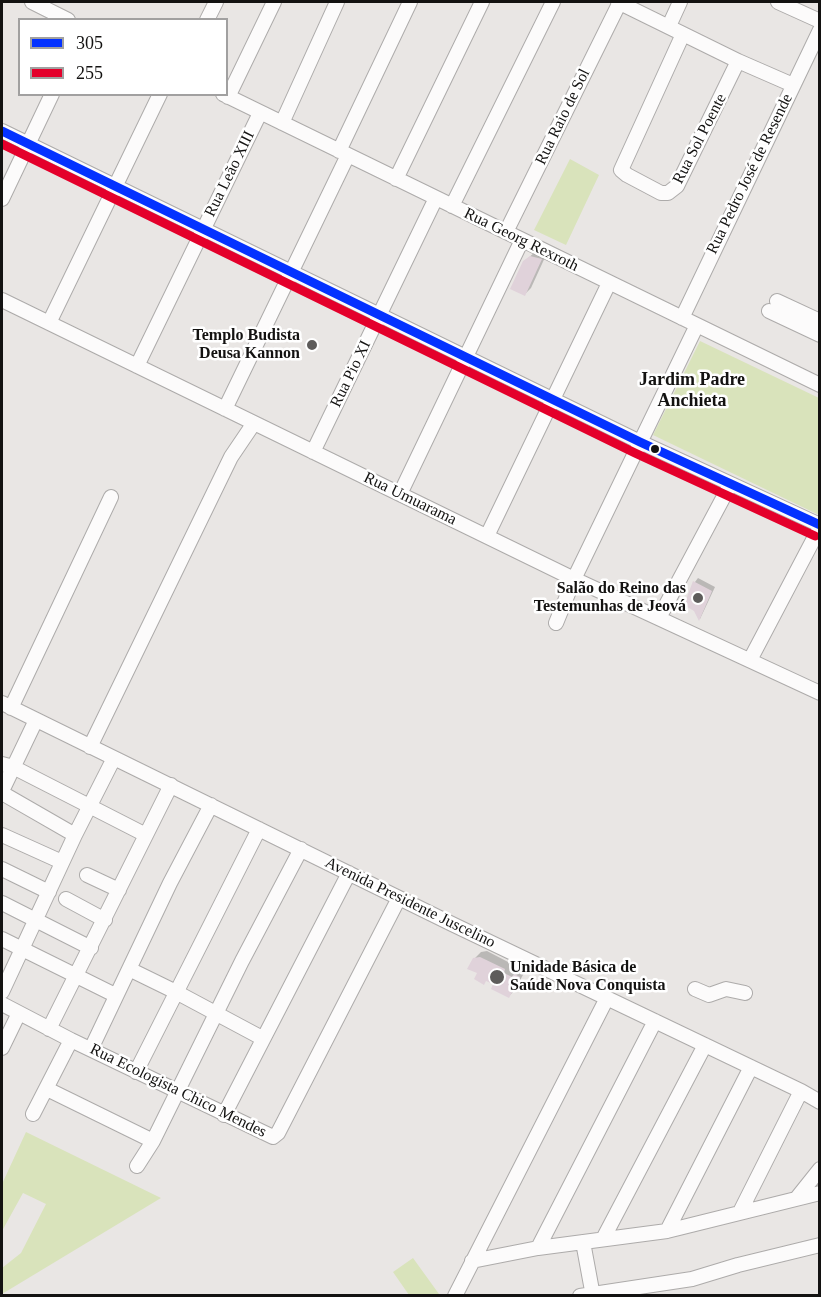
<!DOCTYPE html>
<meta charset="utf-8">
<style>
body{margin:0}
#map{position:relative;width:821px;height:1297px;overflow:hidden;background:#e9e6e4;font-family:"Times New Roman",serif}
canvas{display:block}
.frame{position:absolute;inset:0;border:3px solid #131211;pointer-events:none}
.legend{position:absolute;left:18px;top:18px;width:210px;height:78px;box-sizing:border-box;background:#fff;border:2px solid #a1a0a0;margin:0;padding:8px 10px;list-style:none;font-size:18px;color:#131211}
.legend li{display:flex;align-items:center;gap:12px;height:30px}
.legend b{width:30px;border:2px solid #a1a0a0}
</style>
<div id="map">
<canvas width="821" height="1297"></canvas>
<div class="frame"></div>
<ul class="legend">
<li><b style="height:8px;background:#0432ff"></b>305</li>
<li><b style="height:8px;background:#e4002b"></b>255</li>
</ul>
</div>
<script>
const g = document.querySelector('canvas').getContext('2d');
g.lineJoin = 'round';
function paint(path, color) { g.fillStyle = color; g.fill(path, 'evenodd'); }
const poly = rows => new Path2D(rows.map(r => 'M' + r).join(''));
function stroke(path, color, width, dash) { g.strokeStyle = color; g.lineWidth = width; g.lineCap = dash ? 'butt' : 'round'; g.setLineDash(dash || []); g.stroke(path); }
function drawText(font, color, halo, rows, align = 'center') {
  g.font = font + ' "Times New Roman",serif'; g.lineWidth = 5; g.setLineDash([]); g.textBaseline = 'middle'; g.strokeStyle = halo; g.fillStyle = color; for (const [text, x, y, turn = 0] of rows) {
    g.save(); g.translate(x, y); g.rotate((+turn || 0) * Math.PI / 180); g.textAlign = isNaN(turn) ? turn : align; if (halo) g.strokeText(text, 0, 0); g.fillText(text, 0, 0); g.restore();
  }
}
paint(poly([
 [570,159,599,175,566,245,534,230],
 [700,341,819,398,819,515,653,435],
 [26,1132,161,1198,2,1294,2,1268,21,1253,46,1204,23,1193,2,1231,2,1184],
 [413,1258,439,1294,437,1295,409,1295,393,1272]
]), '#d9e3bb');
paint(poly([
 [537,250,547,253,531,288,525,294,524,262],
 [698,578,715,587,700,619,695,582],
 [487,951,510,963,509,967,518,971,521,968,525,971,515,990,509,996,479,973,474,959,481,952]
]), '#0003');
paint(poly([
 [530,256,542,259,525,296,510,289,523,261],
 [693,581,712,591,699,621,694,611,684,605],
 [480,957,505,969,504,973,512,977,514,974,520,977,509,998,491,989,493,984,486,981,484,985,474,979,477,973,467,969,473,958]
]), '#e0d2da');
const minor = poly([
 [32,2,68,20],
 [618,2,738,61,793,85],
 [778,2,820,21],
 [207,20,216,2],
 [669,26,680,2],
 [683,34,621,170,627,175,661,193,668,193,677,186,738,61],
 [223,94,820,385],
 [228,97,274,2],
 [282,123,337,2],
 [2,131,640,442,820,525],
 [339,151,410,2],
 [396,179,482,2],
 [2,199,52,94],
 [452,206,553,2],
 [506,232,620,2],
 [2,300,574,579,820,693],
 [777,301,820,321],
 [769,311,820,335],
 [682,318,820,30],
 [49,323,160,94],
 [137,366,260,113],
 [225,409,348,155],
 [313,452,436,198],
 [400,494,522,240],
 [487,536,609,283],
 [659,618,730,485],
 [556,623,574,579,697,325],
 [750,660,820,527],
 [2,703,452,924,801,1091,820,1102],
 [11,708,111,497],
 [90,747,231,457,254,423],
 [2,764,13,767,146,835],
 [2,791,36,720],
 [2,793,75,835],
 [2,835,62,862],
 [2,869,49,892],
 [87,875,119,890],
 [66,899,105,920],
 [2,903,91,948],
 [2,939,115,995],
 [129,969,176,992,262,1038],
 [695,989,709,995,726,989,745,993],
 [2,992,75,835,114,758],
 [2,1004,71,1040,273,1137,278,1133,399,898],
 [49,1029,171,785],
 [2,1048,19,1013],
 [91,1049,170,883,211,805],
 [136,1072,259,829],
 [47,1089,153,1141],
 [33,1114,71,1040],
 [224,1115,349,873],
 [137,1166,153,1141,242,961,301,849],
 [796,1199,820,1169],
 [740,1212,801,1091],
 [667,1231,751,1067],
 [603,1239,705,1045],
 [583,1242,593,1296],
 [538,1248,655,1021],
 [472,1261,538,1248,667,1231,820,1193],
 [455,1296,607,998],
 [580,1296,692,1279,738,1265,820,1245]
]);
stroke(minor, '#adabaa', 16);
stroke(minor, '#fcfbfb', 14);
stroke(poly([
 [2,131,640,442,820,525]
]), '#0432ff', 9);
stroke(poly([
 [2,144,635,453,815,536]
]), '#e4002b', 9);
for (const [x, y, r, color] of [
 [312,345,6,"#5e5c5b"],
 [655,449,5,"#131211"],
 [698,598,6,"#5e5c5b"],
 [497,977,8,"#5e5c5b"]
]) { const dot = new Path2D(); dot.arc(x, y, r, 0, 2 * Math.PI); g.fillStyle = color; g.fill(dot); stroke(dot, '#fff', 2); }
drawText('16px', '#131211', '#fff', [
 ["Rua Raio de Sol",563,117,-64],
 ["Rua Sol Poente",700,139,-63],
 ["Rua Leão XIII",230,174,-64],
 ["Rua Pedro José de Resende",750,174,-64],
 ["Rua Georg Rexroth",521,240,26],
 ["Rua Pio XI",351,374,-64],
 ["Rua Umuarama",410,499,26],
 ["Avenida Presidente Juscelino",410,903,26],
 ["Rua Ecologista Chico Mendes",178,1091,26]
]);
drawText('bold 16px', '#131211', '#fff', [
 ["Templo Budista",300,336],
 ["Deusa Kannon",300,354],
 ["Salão do Reino das",686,589],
 ["Testemunhas de Jeová",686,607],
 ["Unidade Básica de",510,968,"left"],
 ["Saúde Nova Conquista",510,986,"left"]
], 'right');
drawText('bold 18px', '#131211', '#fff', [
 ["Jardim Padre",692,380],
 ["Anchieta",692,401]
]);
</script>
